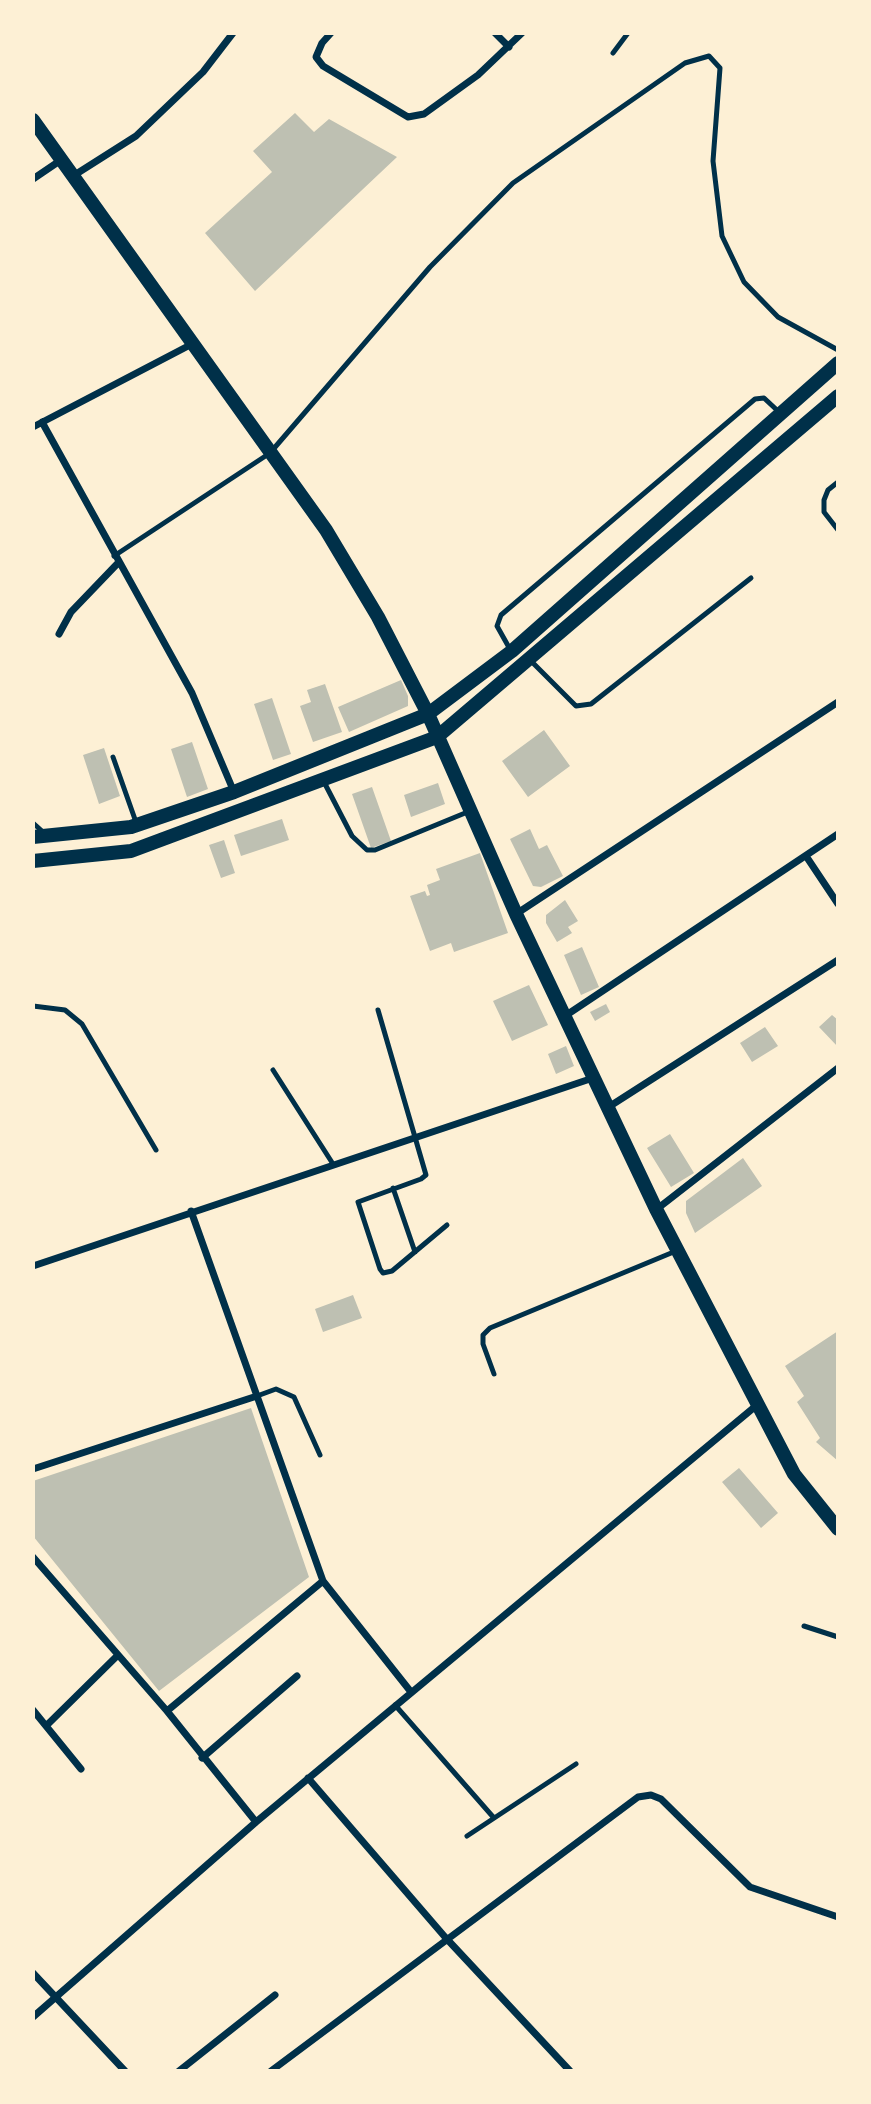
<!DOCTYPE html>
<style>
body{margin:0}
#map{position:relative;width:871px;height:2104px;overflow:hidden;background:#fdf0d5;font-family:"Open Sans",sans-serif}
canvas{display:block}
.frame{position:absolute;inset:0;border:35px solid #fdf0d5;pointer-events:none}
</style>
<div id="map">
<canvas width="871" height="2104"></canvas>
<div class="frame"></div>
</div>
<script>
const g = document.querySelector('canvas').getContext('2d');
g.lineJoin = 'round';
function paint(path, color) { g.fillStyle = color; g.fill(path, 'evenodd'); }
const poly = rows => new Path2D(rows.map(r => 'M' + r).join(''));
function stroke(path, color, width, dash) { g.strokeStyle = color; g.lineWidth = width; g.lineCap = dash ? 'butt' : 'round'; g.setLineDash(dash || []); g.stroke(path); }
paint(poly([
 [295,113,314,132,329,119,397,157,255,291,205,233,272,172,253,151],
 [401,680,408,696,408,706,349,732,338,707],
 [325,684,342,732,313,742,300,706,311,702,307,690],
 [272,698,291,754,273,760,254,704],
 [544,730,570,766,528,797,502,761],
 [192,742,208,789,187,797,171,749],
 [104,748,120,796,99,804,83,755],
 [438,783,445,804,411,817,404,795],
 [372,787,391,841,371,848,352,794],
 [282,819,289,840,241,856,234,835],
 [530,829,539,849,547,845,563,876,541,887,533,886,510,839],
 [224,840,235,873,221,878,209,845],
 [480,853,508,933,454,952,451,943,430,951,410,896,425,891,427,896,430,895,427,885,440,880,436,869],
 [565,900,578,921,568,927,572,933,557,942,546,923,546,915],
 [582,947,599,987,581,995,564,955],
 [529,985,548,1025,512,1041,493,1001],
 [606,1004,610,1012,595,1021,590,1012],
 [832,1015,838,1020,838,1047,819,1027],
 [765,1027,778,1046,752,1062,740,1043],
 [566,1046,574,1066,556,1074,548,1054],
 [670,1134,694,1173,671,1187,647,1148],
 [743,1158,762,1186,695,1233,686,1213,686,1201],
 [353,1295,362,1318,323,1332,315,1309],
 [838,1331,838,1461,816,1442,820,1438,797,1402,804,1396,785,1366],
 [251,1408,309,1577,159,1691,33,1536,33,1481],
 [739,1468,778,1513,761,1528,722,1482]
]), '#bec0b2');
stroke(poly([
 [613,53,628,33],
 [838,482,828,490,824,500,824,512,838,530],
 [114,556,270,453,430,267,513,183,685,63,709,56,720,68,713,161,722,236,744,282,778,317,838,350],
 [511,651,497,626,501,615,755,399,764,398,779,412],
 [531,661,576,706,591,704,751,578],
 [113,757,137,825],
 [324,782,352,836,367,850,375,850,470,811],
 [33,823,43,832],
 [33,1006,65,1010,82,1024,156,1150],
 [378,1010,426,1175,421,1179,358,1202,380,1269,383,1273,392,1271,447,1225],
 [273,1070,333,1164],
 [393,1188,415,1252],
 [494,1374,483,1344,483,1335,490,1328,676,1251],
 [257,1396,276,1389,294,1397,320,1455],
 [804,1626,838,1637],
 [395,1705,494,1818],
 [467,1836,576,1764]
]), '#003049', 5);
stroke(poly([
 [331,33,322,43,316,57,323,66,408,117,424,114,478,75,522,33],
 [495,33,509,47],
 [73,176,136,136,203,72,233,33],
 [33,179,61,160],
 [42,422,192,693,234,792],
 [33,427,192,344],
 [59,634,71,612,118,563],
 [806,856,838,904],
 [516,914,838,702],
 [565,1016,838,834],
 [607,1108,838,960],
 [657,1209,838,1068],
 [191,1211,323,1581,411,1692],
 [33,1266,593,1078],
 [33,1469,257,1396],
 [33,1557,167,1711,256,1822],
 [33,1710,81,1769],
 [167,1711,323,1581],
 [46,1726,118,1655],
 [202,1758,297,1676],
 [308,1778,445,1937,570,2071],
 [33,1973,125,2071],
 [33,2017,256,1822,757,1405],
 [179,2071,275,1995],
 [271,2071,638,1797,651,1795,661,1799,750,1887,838,1917]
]), '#003049', 7);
stroke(poly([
 [33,120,326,530,378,617,428,714,516,914,656,1209,794,1474,838,1529],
 [33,837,131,827,234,792,428,714,512,651,838,363],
 [33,861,131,851,437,737,838,396]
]), '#003049', 14);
</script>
